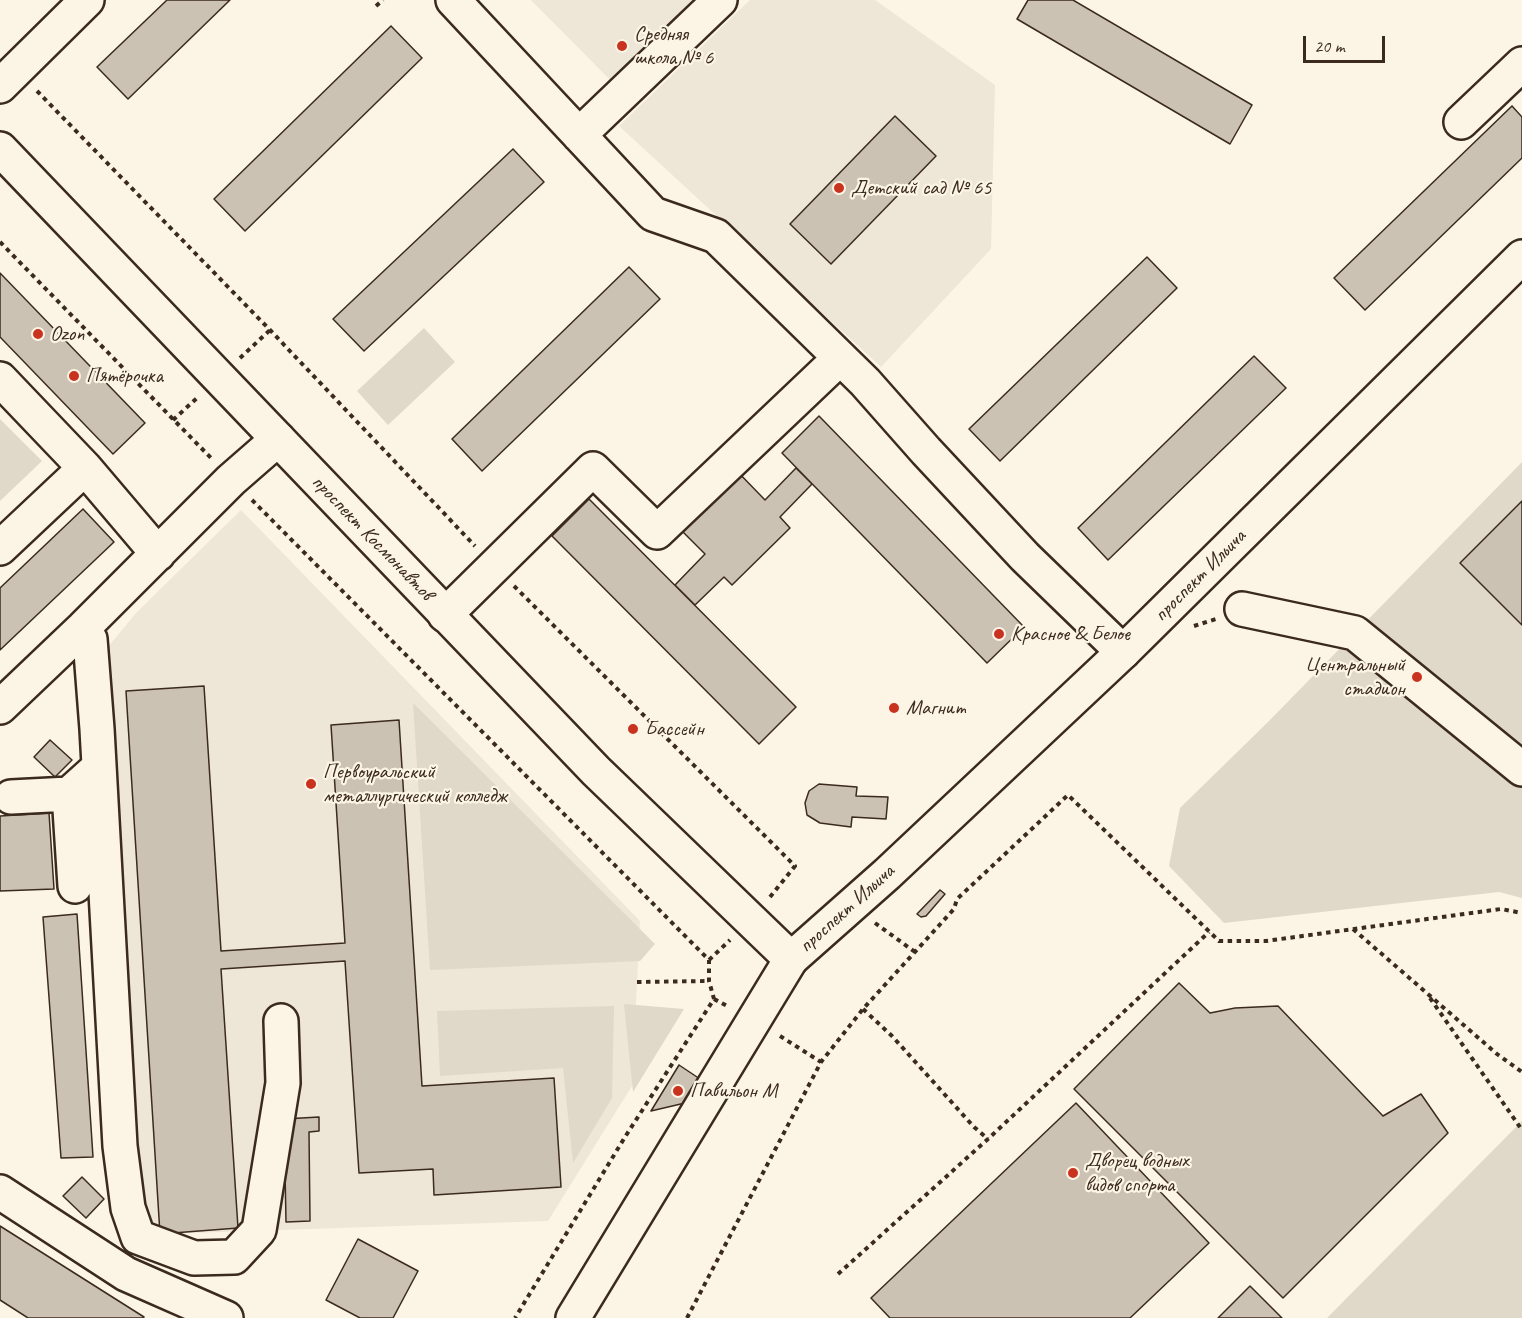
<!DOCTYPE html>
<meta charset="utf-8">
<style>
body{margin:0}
#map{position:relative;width:1522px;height:1318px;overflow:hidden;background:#fcf5e5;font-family:Caveat,sans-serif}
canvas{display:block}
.scale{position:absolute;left:1303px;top:36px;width:82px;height:27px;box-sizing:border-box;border:3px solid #3b2a1e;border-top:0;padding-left:8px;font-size:18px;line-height:21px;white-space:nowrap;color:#3b2a1e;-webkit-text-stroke:4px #fcf5e5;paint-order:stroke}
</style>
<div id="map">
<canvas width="1522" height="1318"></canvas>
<div class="scale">20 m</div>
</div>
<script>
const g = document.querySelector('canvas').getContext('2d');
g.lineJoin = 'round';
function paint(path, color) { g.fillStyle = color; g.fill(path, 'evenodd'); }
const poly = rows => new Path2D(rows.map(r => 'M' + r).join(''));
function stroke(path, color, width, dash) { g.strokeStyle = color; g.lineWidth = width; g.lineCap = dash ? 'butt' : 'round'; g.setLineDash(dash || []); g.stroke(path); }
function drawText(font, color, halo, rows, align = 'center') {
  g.font = font + ' Caveat,sans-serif'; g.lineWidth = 4.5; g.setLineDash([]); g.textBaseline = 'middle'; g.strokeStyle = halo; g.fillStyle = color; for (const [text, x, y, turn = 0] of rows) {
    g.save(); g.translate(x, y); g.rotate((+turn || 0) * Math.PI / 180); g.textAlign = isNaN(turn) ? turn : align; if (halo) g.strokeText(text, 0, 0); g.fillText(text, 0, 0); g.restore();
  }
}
paint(poly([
 [531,0,714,0,622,92],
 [750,0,875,0,995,85,991,249,881,367,619,126],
 [241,510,640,921,632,1086,548,1221,160,1234,143,1224,137,1195,108,647,136,613]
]), '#eee6d6');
paint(poly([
 [424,328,455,362,388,425,357,391],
 [0,419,42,461,0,501],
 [1522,462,1522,898,1499,892,1224,923,1169,866,1180,808,1268,722],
 [413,703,655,944,640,961,430,970],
 [624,1004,684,1009,633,1092],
 [614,1006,612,1098,573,1163,563,1068,440,1076,437,1011],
 [1522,1121,1522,1318,1327,1318]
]), '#e0d8c8');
const building = poly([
 [167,0,230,0,128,99,97,67,167,0],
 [1028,0,1073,0,1252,105,1230,144,1017,19,1028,0],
 [391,26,422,58,245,231,214,199,391,26],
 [1512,106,1522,117,1522,158,1365,310,1334,278,1512,106],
 [895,116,936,156,831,264,790,224,895,116],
 [513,149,544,182,364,351,333,319,513,149],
 [1147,257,1177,288,1000,461,969,429,1147,257],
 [629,267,660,299,482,471,452,439,629,267],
 [0,273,145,423,113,454,0,337,0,273],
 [1254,356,1286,388,1108,560,1078,528,1254,356],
 [819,416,1024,627,987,663,782,453,819,416],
 [734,468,765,500,796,468,812,484,780,517,790,528,732,585,724,577,695,605,675,585,705,554,677,526,734,468],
 [589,499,796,707,759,744,552,536,589,499],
 [1522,501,1522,625,1460,563,1522,501],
 [83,509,114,542,0,650,0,588,83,509],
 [204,686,221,951,345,943,331,725,399,720,422,1086,554,1078,561,1187,434,1195,433,1169,359,1173,345,961,221,969,238,1228,160,1234,126,691,204,686],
 [50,740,72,760,55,777,34,757,50,740],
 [819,784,857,787,856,796,888,797,886,819,852,817,851,827,820,823,807,815,805,803,809,791,819,784],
 [49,813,54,889,0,891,0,816,49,813],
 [940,890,945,894,926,916,921,917,917,914,940,890],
 [77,914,93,1157,61,1158,43,917,77,914],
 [1179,983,1210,1013,1235,1008,1278,1006,1383,1116,1421,1094,1448,1133,1283,1298,1074,1089,1179,983],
 [679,1065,700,1079,685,1103,651,1111,679,1065],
 [1076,1103,1209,1243,1130,1318,890,1318,871,1298,1076,1103],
 [319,1117,319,1131,309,1132,310,1221,286,1222,284,1119,319,1117],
 [82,1177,104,1199,86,1218,63,1196,82,1177],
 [0,1226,144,1317,143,1318,28,1318,0,1300,0,1226],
 [358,1239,418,1271,393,1318,360,1318,326,1300,358,1239],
 [1250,1286,1282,1318,1218,1318,1250,1286]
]);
paint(building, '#ccc2b3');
stroke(building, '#3b2a1e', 1.5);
const minor = poly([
 [453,0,653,214,716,236,865,382,926,451,1025,557,1123,652],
 [0,86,87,0],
 [1461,122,1522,64],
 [579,135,720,0],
 [0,379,85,468],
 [0,548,85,468,158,554],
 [1242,609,1355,633,1522,769],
 [445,615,593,469,657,532,840,358],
 [83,628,90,639,97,729,120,1146,128,1208,138,1237,194,1258,234,1257,259,1230,283,1083,281,1021],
 [0,707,83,628,231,480,278,439],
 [69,794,75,886],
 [11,797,69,794,99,767],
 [0,1192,126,1274,226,1318],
 [573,1318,791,959]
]);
const major = poly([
 [0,149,596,771,791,959,887,874,1123,652,1522,257]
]);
stroke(minor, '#3b2a1e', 38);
stroke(major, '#3b2a1e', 38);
stroke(poly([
 [376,6,383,0],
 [37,91,270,330,475,546],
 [0,242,211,458],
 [240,358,270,330],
 [173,420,197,398],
 [252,500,709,960,709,981,714,999,625,1137,515,1318],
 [514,586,795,866,770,897],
 [1194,626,1216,619],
 [875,923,915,952],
 [1353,929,1497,1054,1522,1072],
 [709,960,730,940],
 [637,982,709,981],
 [1430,998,1522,1130],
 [714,999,729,1007],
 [863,1009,892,1036,974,1127,988,1139],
 [780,1036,821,1062],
 [838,1274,988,1139,1209,932],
 [687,1318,821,1062,863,1009,954,909,957,899,1068,795,1219,941,1266,941,1501,909,1522,913]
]), '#3b2a1e', 4, [4.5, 4.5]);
stroke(minor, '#fcf5e5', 33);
stroke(major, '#fcf5e5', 33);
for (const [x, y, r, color] of [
 [622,46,6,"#c8321e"],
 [839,188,6,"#c8321e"],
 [38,334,6,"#c8321e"],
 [74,376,6,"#c8321e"],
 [999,634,6,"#c8321e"],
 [1417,677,6,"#c8321e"],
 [894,708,6,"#c8321e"],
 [633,729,6,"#c8321e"],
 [311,784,6,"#c8321e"],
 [678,1091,6,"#c8321e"],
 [1073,1173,6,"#c8321e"]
]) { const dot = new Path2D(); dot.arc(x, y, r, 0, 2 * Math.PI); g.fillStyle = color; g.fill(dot); stroke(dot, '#fcf5e5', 2); }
drawText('21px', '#3b2a1e', '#fcf5e5', [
 ["Средняя",634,34],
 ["школа № 6",634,58],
 ["Детский сад № 65",851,188],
 ["Ozon",50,334],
 ["Пятёрочка",86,376],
 ["Красное & Белое",1011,634],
 ["Центральный",1405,665,"right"],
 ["стадион",1405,689,"right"],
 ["Магнит",906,708],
 ["Бассейн",645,729],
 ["Первоуральский",323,772],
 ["металлургический колледж",323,796],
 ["Павильон М",690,1091],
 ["Дворец водных",1085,1161],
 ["видов спорта",1085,1185]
], 'left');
drawText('21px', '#3b2a1e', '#fcf5e5', [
 ["проспект Космонавтов",372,538,46],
 ["проспект Ильича",1200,576,-45],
 ["проспект Ильича",847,909,-42]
]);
</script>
